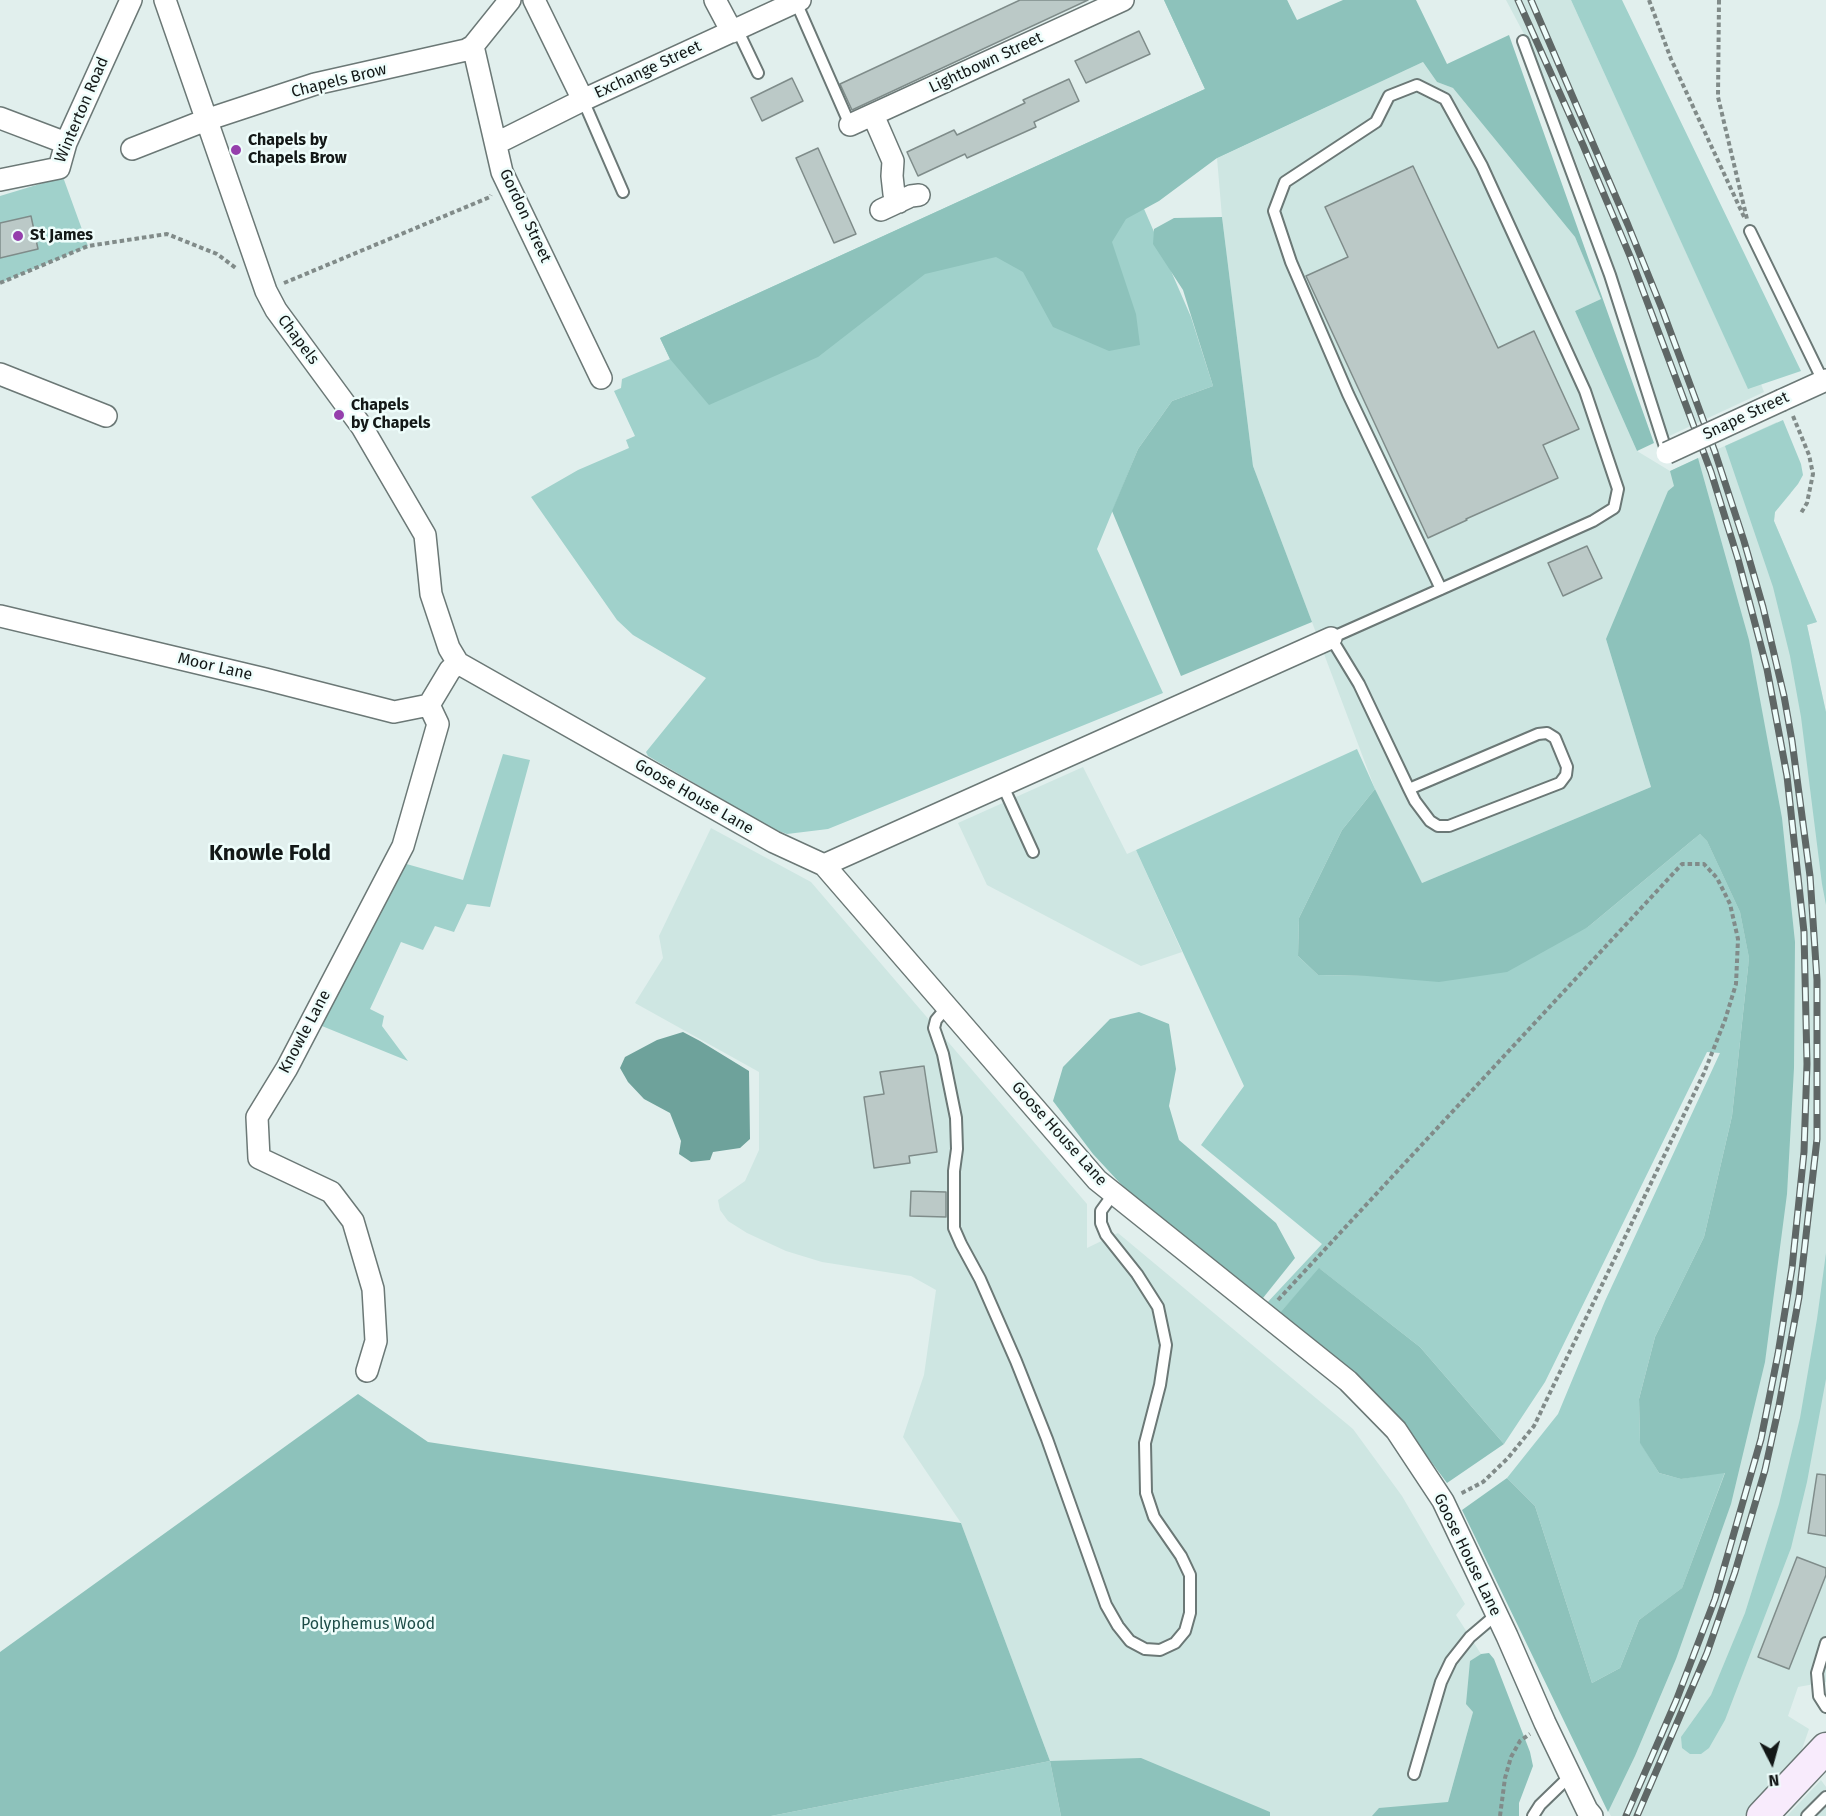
<!DOCTYPE html>
<style>
body{margin:0}
#map{position:relative;width:1826px;height:1816px;overflow:hidden;background:#e1efed;font-family:"Fira Sans",sans-serif}
canvas{display:block}
.north{position:absolute;left:1742px;top:1732px;width:60px;height:60px;-webkit-text-stroke:4px #eefdfb;paint-order:stroke;rotate:174deg;font-size:16px;font-weight:700;line-height:24px;text-align:center;color:#131817}
.north::after{content:'';display:block;margin:auto;width:21px;height:27px;background:#131817;clip-path:polygon(50% 0,100% 100%,50% 72%,0 100%)}
</style>
<div id="map">
<canvas width="1826" height="1816"></canvas>
<div class="north">N</div>
</div>
<script>
const g = document.querySelector('canvas').getContext('2d');
g.lineJoin = 'round';
function paint(path, color) { g.fillStyle = color; g.fill(path, 'evenodd'); }
const poly = rows => new Path2D(rows.map(r => 'M' + r).join(''));
function stroke(path, color, width, dash) { g.strokeStyle = color; g.lineWidth = width; g.lineCap = dash ? 'butt' : 'round'; g.setLineDash(dash || []); g.stroke(path); }
function drawText(font, color, halo, rows, align = 'center') {
  g.font = font + ' "Fira Sans",sans-serif'; g.lineWidth = 5; g.setLineDash([]); g.textBaseline = 'middle'; g.strokeStyle = halo; g.fillStyle = color; for (const [text, x, y, turn = 0] of rows) {
    g.save(); g.translate(x, y); g.rotate((+turn || 0) * Math.PI / 180); g.textAlign = isNaN(turn) ? turn : align; if (halo) g.strokeText(text, 0, 0); g.fillText(text, 0, 0); g.restore();
  }
}
paint(poly([
 [1506,0,1571,0,1748,388,1761,384,1764,392,1667,437,1584,183,1533,51],
 [1423,62,1437,82,1453,88,1575,237,1601,299,1575,311,1637,451,1670,471,1777,422,1791,493,1775,512,1774,521,1817,622,1807,625,1826,712,1826,1682,1798,1687,1788,1716,1809,1729,1800,1755,1758,1803,1744,1816,1611,1816,1603,1801,1769,1011,1606,639,1651,787,1422,883,1375,789,1253,466,1222,217,1217,158],
 [1083,767,1127,854,1136,850,1182,952,1141,966,987,885,958,823],
 [711,828,811,882,1087,1204,1087,1248,1118,1233,1353,1429,1402,1496,1465,1604,1456,1615,1481,1654,1470,1662,1473,1712,1444,1816,1061,1816,1050,1761,961,1523,903,1437,924,1375,936,1290,911,1276,822,1262,786,1251,747,1233,728,1221,720,1210,718,1200,745,1181,759,1150,759,1072,635,1003,663,958,659,936],
 [1821,1780,1826,1787,1826,1816,1787,1816]
]), '#cee6e2');
paint(poly([
 [1164,0,1287,0,1334,103,1138,195,1191,317,1213,386,1172,401,1138,449,1097,549,1163,693,828,829,787,834,773,829,648,756,646,752,706,678,633,635,617,620,531,497,578,470,629,448,626,440,635,436,614,391,621,388,622,379,670,359,660,338,1205,89],
 [1571,0,1622,0,1801,371,1748,389],
 [63,177,88,246,0,283,0,196],
 [1783,420,1801,464,1803,475,1798,484,1775,512,1774,521,1817,622,1807,625,1826,712,1826,905,1822,884,1801,717,1790,656,1773,587,1725,446],
 [1357,749,1375,789,1342,830,1299,918,1298,956,1318,975,1367,976,1588,927,1700,834,1707,841,1740,912,1749,958,1732,1116,1704,1237,1655,1337,1639,1399,1640,1442,1659,1473,1681,1479,1725,1472,1682,1588,1639,1620,1620,1668,1592,1683,1535,1506,1507,1478,1558,1414,1605,1301,1720,1053,1707,1052,1545,1382,1504,1444,1420,1347,1320,1269,1278,1315,1265,1305,1322,1244,1201,1145,1244,1086,1136,850],
 [503,754,530,760,490,907,467,904,454,932,435,926,423,950,401,942,370,1009,384,1016,382,1026,408,1061,317,1024,403,863,463,880],
 [1826,1253,1826,1379,1807,1482,1791,1548,1725,1720,1709,1748,1701,1754,1690,1754,1682,1748,1681,1737,1711,1695,1745,1613,1779,1504,1800,1418,1817,1319],
 [1050,1761,1061,1816,771,1816]
]), '#a0d1cb');
paint(poly([
 [1164,0,1287,0,1297,20,1343,0,1416,0,1447,64,1509,35,1654,443,1637,451,1575,311,1601,299,1575,237,1453,88,1437,82,1423,62,1217,158,1159,201,1126,219,1112,242,1136,314,1140,345,1109,351,1053,327,1023,272,996,257,925,274,818,357,709,405,670,359,660,338,1205,89],
 [1222,217,1253,466,1312,622,1181,676,1112,511,1138,449,1172,401,1213,386,1183,290,1153,244,1154,229,1174,218],
 [1698,458,1749,640,1782,818,1795,942,1794,1068,1787,1194,1765,1362,1731,1504,1676,1659,1635,1756,1608,1812,1462,1510,1507,1478,1535,1506,1592,1683,1620,1668,1639,1620,1682,1588,1725,1473,1681,1479,1659,1473,1640,1443,1639,1399,1655,1337,1704,1237,1732,1116,1749,958,1740,912,1707,841,1700,834,1588,927,1507,972,1439,982,1367,976,1318,975,1298,956,1299,918,1342,830,1375,789,1422,883,1651,787,1606,639,1668,491,1674,486,1670,471],
 [1139,1012,1169,1024,1176,1069,1169,1106,1179,1140,1276,1223,1295,1258,1263,1298,1131,1195,1093,1154,1053,1101,1063,1067,1110,1019],
 [1319,1268,1420,1347,1504,1444,1447,1483,1409,1432,1278,1315],
 [358,1394,428,1442,961,1523,1050,1761,1141,1758,1270,1812,1270,1816,1061,1816,1050,1761,771,1816,0,1816,0,1652],
 [1489,1653,1494,1659,1530,1752,1533,1766,1519,1803,1519,1816,1372,1816,1379,1808,1448,1802,1473,1712,1466,1704,1470,1661,1481,1654]
]), '#8dc2bb');
paint(poly([
 [683,1032,700,1041,749,1071,750,1139,740,1148,713,1152,710,1160,691,1162,679,1154,681,1141,670,1113,644,1099,628,1082,620,1068,625,1057,657,1040]
]), '#6ea29b');
const building = poly([
 [1020,0,1088,0,852,110,840,84,1020,0],
 [1139,31,1150,54,1086,83,1075,61,1139,31],
 [792,78,803,101,762,121,751,98,792,78],
 [1069,79,1079,101,1034,122,1036,127,967,158,965,154,918,176,907,152,954,130,957,135,1025,103,1023,100,1069,79],
 [818,148,856,234,834,243,796,158,818,148],
 [1413,166,1498,348,1534,331,1579,429,1543,445,1558,478,1466,519,1467,520,1428,538,1306,276,1348,257,1325,207,1413,166],
 [31,216,38,249,0,258,0,223,31,216],
 [1587,546,1602,578,1563,596,1548,563,1587,546],
 [924,1066,937,1152,909,1156,910,1163,874,1168,864,1097,884,1094,880,1072,924,1066],
 [911,1191,946,1192,946,1217,910,1216,911,1191],
 [1817,1474,1826,1475,1826,1536,1808,1533,1817,1474],
 [1797,1557,1826,1568,1826,1575,1789,1669,1758,1657,1797,1557]
]);
paint(building, '#bbc9c7');
stroke(building, '#7f8c8a', 1.5);
const lane = poly([
 [796,2,850,125],
 [737,29,758,73],
 [1523,41,1610,275,1667,453],
 [583,100,623,192],
 [1750,231,1823,381],
 [1002,784,1033,852],
 [1409,789,1538,734,1547,733,1555,738,1567,767,1566,775,1560,783,1449,826,1438,826,1430,821,1415,801,1409,789,1359,684,1331,638,1441,589,1593,521,1614,508,1618,489,1585,391,1482,166,1445,99,1417,85,1389,96,1376,122,1285,182,1274,211,1291,262,1348,394,1441,589],
 [947,1007,936,1020,934,1028,943,1054,956,1118,957,1149,954,1171,954,1228,961,1244,980,1279,1016,1361,1047,1439,1106,1605,1118,1626,1130,1641,1145,1649,1160,1650,1175,1643,1185,1631,1190,1613,1190,1575,1181,1556,1154,1517,1146,1493,1145,1443,1160,1385,1166,1345,1158,1307,1137,1274,1106,1235,1101,1223,1101,1211,1114,1193],
 [1826,1643,1817,1673,1819,1696,1826,1707],
 [1414,1774,1441,1682,1451,1661,1470,1637,1497,1614],
 [1533,1816,1540,1805,1571,1775],
 [1807,1816,1826,1797]
]);
const street = poly([
 [165,0,266,291,276,310,362,427,425,535,431,594,449,648,458,663,774,842,824,865,1097,1180,1348,1381,1396,1430,1443,1501,1507,1636,1545,1723,1587,1810,1592,1816],
 [534,0,583,100],
 [715,0,732,32],
 [473,46,502,172,601,378],
 [873,115,893,161,892,176,894,194,899,202],
 [0,118,66,143],
 [850,125,1123,0],
 [497,143,583,100,800,0],
 [132,149,206,120,315,84,466,50,473,46,510,0],
 [0,180,59,168,66,143,131,0],
 [881,210,911,196,919,195],
 [0,374,106,416],
 [1782,400,1826,380],
 [0,616,265,679,394,712,429,705],
 [824,865,1331,638],
 [367,1371,376,1341,373,1289,353,1221,331,1192,259,1158,257,1117,287,1068,403,846,438,724,429,705,450,670,458,663]
]);
const secondary = poly([
 [1762,1816,1826,1748]
]);
stroke(lane, '#6b7876', 14);
stroke(street, '#6b7876', 24);
stroke(secondary, '#6b7876', 33);
stroke(poly([
 [1649,0,1671,59,1745,219],
 [1719,0,1718,97,1747,219],
 [0,283,88,246,167,234,217,254,237,269],
 [284,283,490,197,491,195],
 [1793,416,1809,455,1813,474,1807,503,1801,513],
 [1278,1300,1682,864,1704,864,1717,878,1730,904,1738,939,1736,984,1725,1020,1704,1073,1534,1426,1508,1458,1483,1482,1460,1494],
 [1500,1816,1505,1778,1511,1757,1520,1741,1530,1734]
]), '#818b89', 4, [4.5, 3]);
stroke(lane, '#fff', 10);
stroke(street, '#fff', 21);
stroke(secondary, '#f8ebfc', 30);
const rail = poly([
 [1518,0,1583,145,1630,256,1711,472,1738,559,1767,669,1787,776,1804,932,1807,1064,1804,1152,1792,1268,1778,1354,1761,1439,1715,1599,1676,1701,1626,1816],
 [1531,0,1628,225,1662,309,1715,452,1744,541,1763,607,1784,696,1792,741,1810,876,1817,980,1817,1139,1799,1297,1779,1406,1765,1470,1735,1572,1707,1653,1637,1816]
]);
stroke(rail, '#5f6766', 7);
stroke(rail, '#eefdfb', 4.5, [14]);
const streetBridge = poly([
 [1667,453,1782,400]
]);
stroke(streetBridge, '#6b7876', 24, []);
stroke(streetBridge, '#fff', 21);
for (const [x, y, r, color] of [
 [236,150,6,"#953fac"],
 [18,236,6,"#953fac"],
 [339,415,6,"#953fac"]
]) { const dot = new Path2D(); dot.arc(x, y, r, 0, 2 * Math.PI); g.fillStyle = color; g.fill(dot); stroke(dot, '#eefdfb', 2); }
drawText('16px', '#131817', '#eefdfb', [
 ["Lightbown Street",986,63,-25],
 ["Exchange Street",648,70,-25],
 ["Chapels Brow",339,81,-14],
 ["Winterton Road",82,110,-67],
 ["Gordon Street",525,216,65],
 ["Chapels",298,340,53],
 ["Snape Street",1746,416,-25],
 ["Moor Lane",215,667,13],
 ["Goose House Lane",694,797,30],
 ["Knowle Lane",305,1032,-62],
 ["Goose House Lane",1059,1134,48],
 ["Goose House Lane",1467,1555,64]
]);
drawText('bold 16px', '#131817', '#eefdfb', [
 ["Chapels by",248,141],
 ["Chapels Brow",248,159],
 ["St James",30,236],
 ["Chapels",351,406],
 ["by Chapels",351,424]
], 'left');
drawText('16px', '#1d4c47', '#eefdfb', [
 ["Polyphemus Wood",368,1625]
]);
drawText('bold 22px', '#131817', '#eefdfb', [
 ["Knowle Fold",270,854]
]);
</script>
